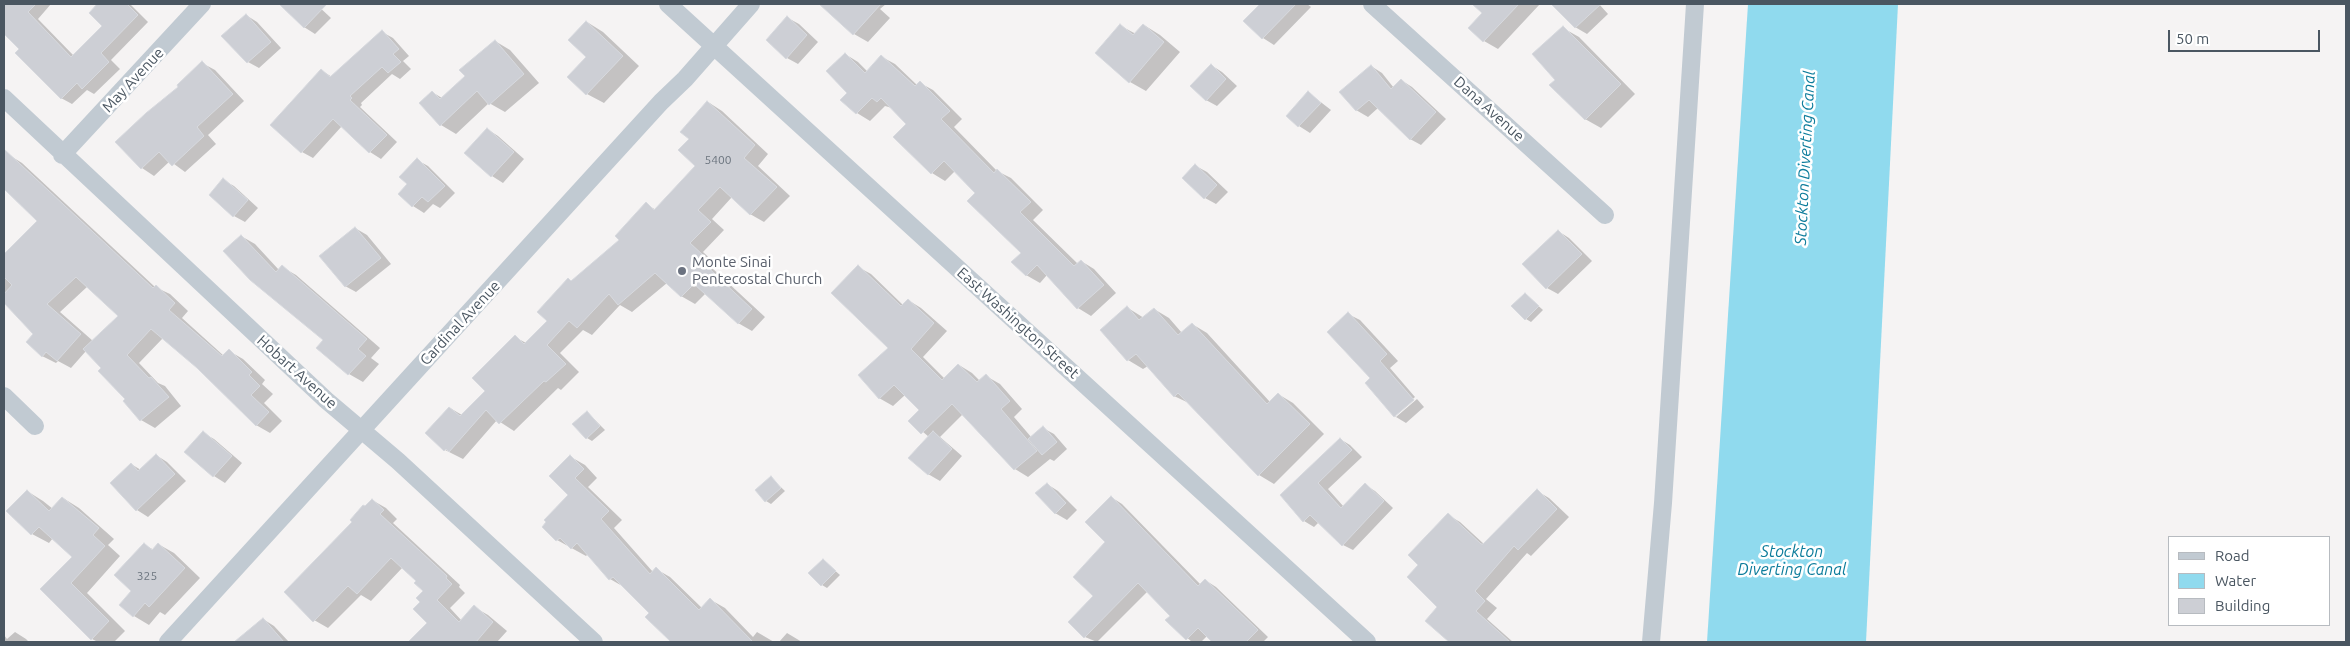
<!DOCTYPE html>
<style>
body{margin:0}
#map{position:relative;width:2350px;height:646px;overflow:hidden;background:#f5f3f3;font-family:Ubuntu,sans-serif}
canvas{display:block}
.frame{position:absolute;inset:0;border:5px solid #4a5661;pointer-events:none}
.legend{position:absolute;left:2168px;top:536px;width:162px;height:90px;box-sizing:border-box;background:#fff;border:1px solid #b7bbc0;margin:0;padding:6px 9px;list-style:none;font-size:15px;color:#4a5661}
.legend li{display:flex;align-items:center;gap:10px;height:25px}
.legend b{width:25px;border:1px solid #b7bbc0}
.scale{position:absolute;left:2168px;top:30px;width:152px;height:22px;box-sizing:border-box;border:2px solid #4a5661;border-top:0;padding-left:6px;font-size:15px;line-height:18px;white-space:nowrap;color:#4a5661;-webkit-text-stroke:4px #fff;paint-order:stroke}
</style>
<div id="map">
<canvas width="2350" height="646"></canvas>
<div class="frame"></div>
<ul class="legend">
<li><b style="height:6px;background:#c1cad2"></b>Road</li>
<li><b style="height:14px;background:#90daee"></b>Water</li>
<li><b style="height:14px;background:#cdcfd5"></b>Building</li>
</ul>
<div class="scale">50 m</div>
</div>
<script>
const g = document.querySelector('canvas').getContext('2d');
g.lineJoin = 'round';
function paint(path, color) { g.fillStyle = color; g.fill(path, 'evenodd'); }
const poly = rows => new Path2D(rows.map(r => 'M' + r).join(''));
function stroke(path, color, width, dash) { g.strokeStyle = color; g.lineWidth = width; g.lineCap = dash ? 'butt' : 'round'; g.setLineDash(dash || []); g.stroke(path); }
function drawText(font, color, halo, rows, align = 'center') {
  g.font = font + ' Ubuntu,sans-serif'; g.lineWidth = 5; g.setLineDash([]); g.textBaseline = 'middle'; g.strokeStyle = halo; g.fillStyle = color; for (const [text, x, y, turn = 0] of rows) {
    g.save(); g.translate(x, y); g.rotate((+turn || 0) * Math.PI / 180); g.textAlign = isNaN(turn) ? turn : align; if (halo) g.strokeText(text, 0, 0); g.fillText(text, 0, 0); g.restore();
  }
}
paint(poly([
 [1748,4,1898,4,1866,642,1707,642]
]), '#90daee');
paint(poly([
 [4,4,51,4,38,19,74,56,104,26,90,13,99,4,130,4,148,22,111,60,120,69,94,94,87,90,72,104,61,98,4,32],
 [280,4,316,4,331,18,315,34,304,27],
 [826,4,886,4,880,9,890,18,868,42,854,34,824,7],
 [1260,4,1307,4,1311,7,1274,45,1263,38,1245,21],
 [1474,4,1540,4,1498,49,1484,41,1470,28,1484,13],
 [1565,4,1599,4,1608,14,1587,34,1575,27,1559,9],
 [246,15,257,22,281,48,259,68,248,62],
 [788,18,799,24,818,42,798,64,787,58],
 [587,22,603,32,639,66,604,103,587,94,569,77,588,57],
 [1144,25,1160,35,1180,52,1146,91,1130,82,1121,26,1136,34],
 [1563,28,1579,37,1635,94,1601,128,1585,119,1556,80],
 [382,32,393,38,409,56,403,61,411,69,400,79,392,74,361,103,362,105,360,107,397,142,381,159,370,152,342,126,313,158,302,152,321,70,332,77],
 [495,41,510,50,539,83,505,112,489,103,456,134,441,125,432,92,442,98,466,77],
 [845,54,858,62,868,72,882,57,895,64,917,85,920,83,933,90,962,119,954,127,997,171,1011,178,1043,210,1033,220,1078,264,1081,261,1094,269,1116,293,1091,316,1078,308,1047,275,1040,283,1026,275,1022,253,977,193,955,171,945,181,932,173,894,137,908,124,892,108,885,106,870,121,857,113,842,100,848,93],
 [202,63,215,70,244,101,208,135,216,144,185,172,170,161,154,176,142,168,117,142,180,87],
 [1211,65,1222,72,1237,86,1217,106,1206,100],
 [1371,66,1382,73,1394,88,1401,80,1412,87,1446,119,1421,145,1410,139,1378,108,1368,117,1356,110],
 [1309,93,1331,110,1310,133,1299,126,1287,116],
 [708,102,722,111,768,154,758,166,790,196,764,222,750,214,732,197,712,219,724,230,703,252,716,264,712,268,765,317,752,331,738,323,706,293,695,304,681,296,667,283,632,312,620,305,592,335,583,330,560,353,579,372,561,390,558,388,514,431,497,420,463,459,445,450,450,408,462,415,486,391,515,337,526,343,549,321,572,282,621,240,646,204,656,210,697,166,691,139],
 [487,129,498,136,524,159,503,183,492,176,466,153],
 [9,155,22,163,155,287,170,294,188,311,182,318,224,356,229,351,243,359,265,380,262,384,273,394,264,403,282,421,270,433,256,425,198,367,163,338,139,363,158,383,165,386,181,406,155,428,141,420,125,401,126,399,103,368,86,351,71,368,58,361,56,363,42,356,35,334,4,301,4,256,38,221,4,188,4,158],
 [88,286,120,316,93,341,60,312],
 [417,160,428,166,455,193,440,208,433,204,424,213,413,206,400,193,409,184],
 [1196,166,1207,172,1228,192,1216,204,1205,198],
 [223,180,234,186,258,208,245,222,234,216,210,194],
 [355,228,367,235,391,264,356,292,345,286],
 [1558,231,1569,238,1592,261,1558,294,1547,288],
 [241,236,255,244,279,270,282,267,296,275,380,348,371,358,379,364,363,382,349,374,318,348,325,340],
 [858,267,871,274,903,305,908,300,921,308,947,331,923,357,945,379,959,365,972,373,980,381,986,376,1000,384,1022,409,1014,417,1032,438,1043,428,1054,434,1067,449,1054,461,1050,459,1028,477,1015,469,963,414,940,437,962,456,940,481,928,474,929,437,910,421,921,410,905,395,893,406,879,398,890,348],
 [1525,294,1543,310,1531,322,1526,319],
 [1128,308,1144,318,1154,309,1169,318,1182,333,1192,324,1207,333,1270,402,1278,394,1293,403,1324,434,1274,484,1259,475,1191,404,1174,396,1148,366,1143,369,1128,360,1102,330],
 [1348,314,1360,320,1398,361,1390,368,1415,397,1396,414,1396,417,1366,383,1372,378],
 [1417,399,1424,407,1406,423,1396,417],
 [587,412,605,430,592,441,587,438],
 [203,433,214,439,242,463,225,483,214,476,186,452],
 [1340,439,1350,445,1362,457,1328,489,1344,507,1365,485,1375,491,1393,508,1353,550,1343,545,1319,522,1314,527,1304,521,1281,495],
 [156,455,167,462,186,481,148,517,137,510,112,483,131,464,141,470],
 [571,457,585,465,597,478,588,487,622,520,614,528,653,572,656,569,670,577,702,608,711,600,725,608,753,637,757,632,774,642,675,642,651,613,624,587,610,579,588,554,586,556,557,540,570,495],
 [771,478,785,491,771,504,766,501],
 [1047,484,1058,491,1077,510,1067,520,1055,513],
 [27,491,43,501,53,509,63,498,79,508,114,539,108,545,120,556,87,593,125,631,114,642,98,642,92,639,42,589,73,557,53,538,49,543,32,534],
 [1537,491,1549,498,1569,517,1531,556,1527,553,1486,599,1497,608,1487,619,1513,642,1451,642,1427,620,1439,607,1420,565,1448,515,1460,522,1485,545],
 [1111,497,1122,504,1201,585,1205,580,1216,587,1268,637,1263,642,1214,642,1207,636,1201,642,1192,642,1167,620,1172,615,1148,591,1097,642,1085,637,1107,542],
 [372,500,386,508,397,519,393,523,460,585,459,587,465,593,450,608,462,621,474,607,488,615,507,631,497,642,442,642,425,627,429,623,422,602,424,591,418,581,403,567,371,601,361,595,328,628,314,620,354,522],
 [158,544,174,553,200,578,165,615,160,612,149,625,134,616,133,590,145,545,154,550],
 [823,560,840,575,827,588,822,585],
 [263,619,274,626,289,642,245,642,241,638],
 [15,632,26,639,29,642,4,642,4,635,7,639],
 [787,633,802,642,779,642]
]), '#0003');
const building = poly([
 [4,4,36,4,28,12,71,57,102,26,89,13,97,4,127,4,138,15,101,53,109,62,82,89,77,83,61,99,15,53,19,49,4,34,4,4],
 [279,4,327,4,304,28,279,4],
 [819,4,881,4,853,35,819,4],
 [1260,4,1296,4,1262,39,1243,21,1260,4],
 [1472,4,1519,4,1483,42,1468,28,1482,13,1472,4],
 [1551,4,1601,4,1575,28,1551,4],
 [246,14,271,42,247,63,221,36,246,14],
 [787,16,807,35,786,59,766,40,787,16],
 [586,21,623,56,586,95,567,77,586,57,568,40,586,21],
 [1120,24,1133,35,1143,24,1164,42,1129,83,1095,53,1120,24],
 [1563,26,1621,84,1585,120,1549,85,1555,80,1532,54,1563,26],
 [382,30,399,49,393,54,401,62,388,73,382,67,350,96,352,98,350,100,387,135,369,153,333,119,301,153,270,125,321,69,330,77,382,30],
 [495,40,524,74,489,105,477,91,440,126,419,103,432,91,440,99,465,76,459,70,495,40],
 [845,53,865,73,881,55,915,86,920,81,950,111,941,119,994,173,997,169,1031,202,1020,212,1074,266,1081,260,1104,285,1077,309,1037,265,1026,276,1011,262,1021,253,967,201,975,193,944,161,931,174,893,137,906,124,881,98,877,102,872,98,856,114,840,100,847,93,826,71,845,53],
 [202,61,233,94,197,127,204,136,172,166,159,152,141,169,115,142,146,113,178,87,177,85,202,61],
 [1211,64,1226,79,1206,101,1190,86,1211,64],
 [1371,65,1391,89,1401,79,1436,112,1410,140,1369,100,1356,111,1339,92,1371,65],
 [1308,91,1321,103,1298,127,1286,116,1308,91],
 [707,101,755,145,744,158,777,187,750,215,720,187,698,210,711,222,690,243,703,255,699,259,752,309,738,324,694,284,681,297,655,273,618,305,609,294,577,328,569,321,547,345,566,364,546,382,544,381,499,424,486,410,449,452,446,449,444,451,425,433,449,407,460,416,485,391,472,378,515,335,524,344,547,321,537,312,568,278,571,281,619,240,615,236,646,202,654,210,695,166,678,150,689,139,680,132,707,101],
 [487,128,514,152,491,177,464,153,487,128],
 [4,149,153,288,156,285,175,303,169,310,222,356,229,349,252,372,249,375,260,386,251,395,269,412,256,426,197,368,151,329,127,355,149,378,151,377,169,397,140,421,123,401,125,399,98,371,101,368,83,349,118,316,76,277,47,304,81,334,57,361,46,352,42,357,26,342,33,334,4,303,4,294,12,285,4,277,4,254,37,221,4,189,4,149],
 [417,158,445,186,428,202,422,197,412,207,398,194,407,184,399,177,417,158],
 [1195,164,1217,185,1204,199,1182,178,1195,164],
 [223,178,248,200,233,217,209,195,223,178],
 [355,227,381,258,345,287,319,256,355,227],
 [1558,230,1582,254,1546,289,1522,264,1558,230],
 [241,235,276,272,282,265,367,339,358,349,366,356,348,375,316,348,323,340,250,280,223,251,241,235],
 [858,265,901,306,908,299,934,323,911,349,942,380,958,364,977,382,986,374,1010,401,1001,409,1037,451,1014,470,952,404,921,434,908,421,919,410,894,385,879,399,858,375,888,348,831,293,858,265],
 [1525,293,1539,306,1525,320,1511,306,1525,293],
 [1127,306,1139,320,1154,308,1178,335,1192,323,1267,404,1278,393,1310,424,1258,476,1178,393,1174,397,1136,354,1127,361,1100,330,1127,306],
 [1348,312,1387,354,1380,361,1414,400,1394,417,1365,383,1370,378,1327,332,1348,312],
 [587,411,600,426,586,439,572,424,587,411],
 [1043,426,1057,442,1042,455,1028,439,1043,426],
 [203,431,232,456,213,477,184,452,203,431],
 [933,431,952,449,928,475,908,458,933,431],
 [1340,438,1352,450,1318,483,1341,508,1365,483,1384,501,1342,546,1310,515,1303,522,1280,495,1340,438],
 [156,454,175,474,136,511,110,483,131,463,138,471,156,454],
 [570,455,584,469,575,478,609,511,601,519,650,574,656,567,699,610,710,598,753,642,671,642,645,617,649,613,613,577,609,580,577,543,571,549,560,538,556,541,542,527,546,522,544,520,568,495,549,476,570,455],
 [771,476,781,488,765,502,755,490,771,476],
 [1047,483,1066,503,1055,514,1035,493,1047,483],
 [1537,489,1557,509,1518,550,1514,546,1475,591,1485,601,1476,611,1510,642,1449,642,1425,621,1437,607,1407,577,1418,565,1408,555,1448,513,1481,544,1483,544,1537,489],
 [27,490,49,511,62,497,99,528,93,535,105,546,71,583,109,621,91,640,40,589,72,557,39,527,31,535,6,511,27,490],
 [1111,496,1198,586,1205,579,1258,630,1246,642,1212,642,1198,628,1186,640,1165,620,1170,616,1138,583,1084,638,1068,622,1093,596,1073,577,1105,542,1085,522,1111,496],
 [372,499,384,510,380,514,447,576,446,578,452,584,437,600,459,622,474,605,493,622,476,642,408,642,427,623,413,609,420,602,416,598,423,591,414,583,416,581,391,558,357,594,348,586,313,622,284,592,352,522,350,520,363,505,365,506,372,499],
 [144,543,152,550,158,543,185,568,149,607,145,603,133,617,119,605,131,591,114,575,144,543],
 [823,559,836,571,821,586,808,573,823,559],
 [263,618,284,642,234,642,263,618]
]);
paint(building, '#cdcfd5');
stroke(building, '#d7d9de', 1);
stroke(poly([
 [668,4,1367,642],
 [1372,4,1605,215],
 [4,98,326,400,398,461,594,642],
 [62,155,202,4],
 [4,396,35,426],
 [168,642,661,102,685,79,751,4],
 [1651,642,1663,503,1695,4]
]), '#c1cad2', 18);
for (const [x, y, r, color] of [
 [682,271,5,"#6b7280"]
]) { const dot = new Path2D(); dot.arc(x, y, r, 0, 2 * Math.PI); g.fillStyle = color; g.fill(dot); stroke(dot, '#fff', 2); }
drawText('12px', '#6b747e', null, [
 ["5400",718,160],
 ["325",147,576]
]);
drawText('15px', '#4a5661', '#fff', [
 ["May Avenue",133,80,-47],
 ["Dana Avenue",1489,109,42],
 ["Cardinal Avenue",460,323,-47],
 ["East Washington Street",1018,323,42],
 ["Hobart Avenue",297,372,42]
]);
drawText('15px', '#5b616d', '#fff', [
 ["Monte Sinai",692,262],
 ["Pentecostal Church",692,279]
], 'left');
drawText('italic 16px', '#0c7c9b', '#fff', [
 ["Stockton Diverting Canal",1805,158,-87],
 ["Stockton",1792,552],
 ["Diverting Canal",1792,570]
]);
</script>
